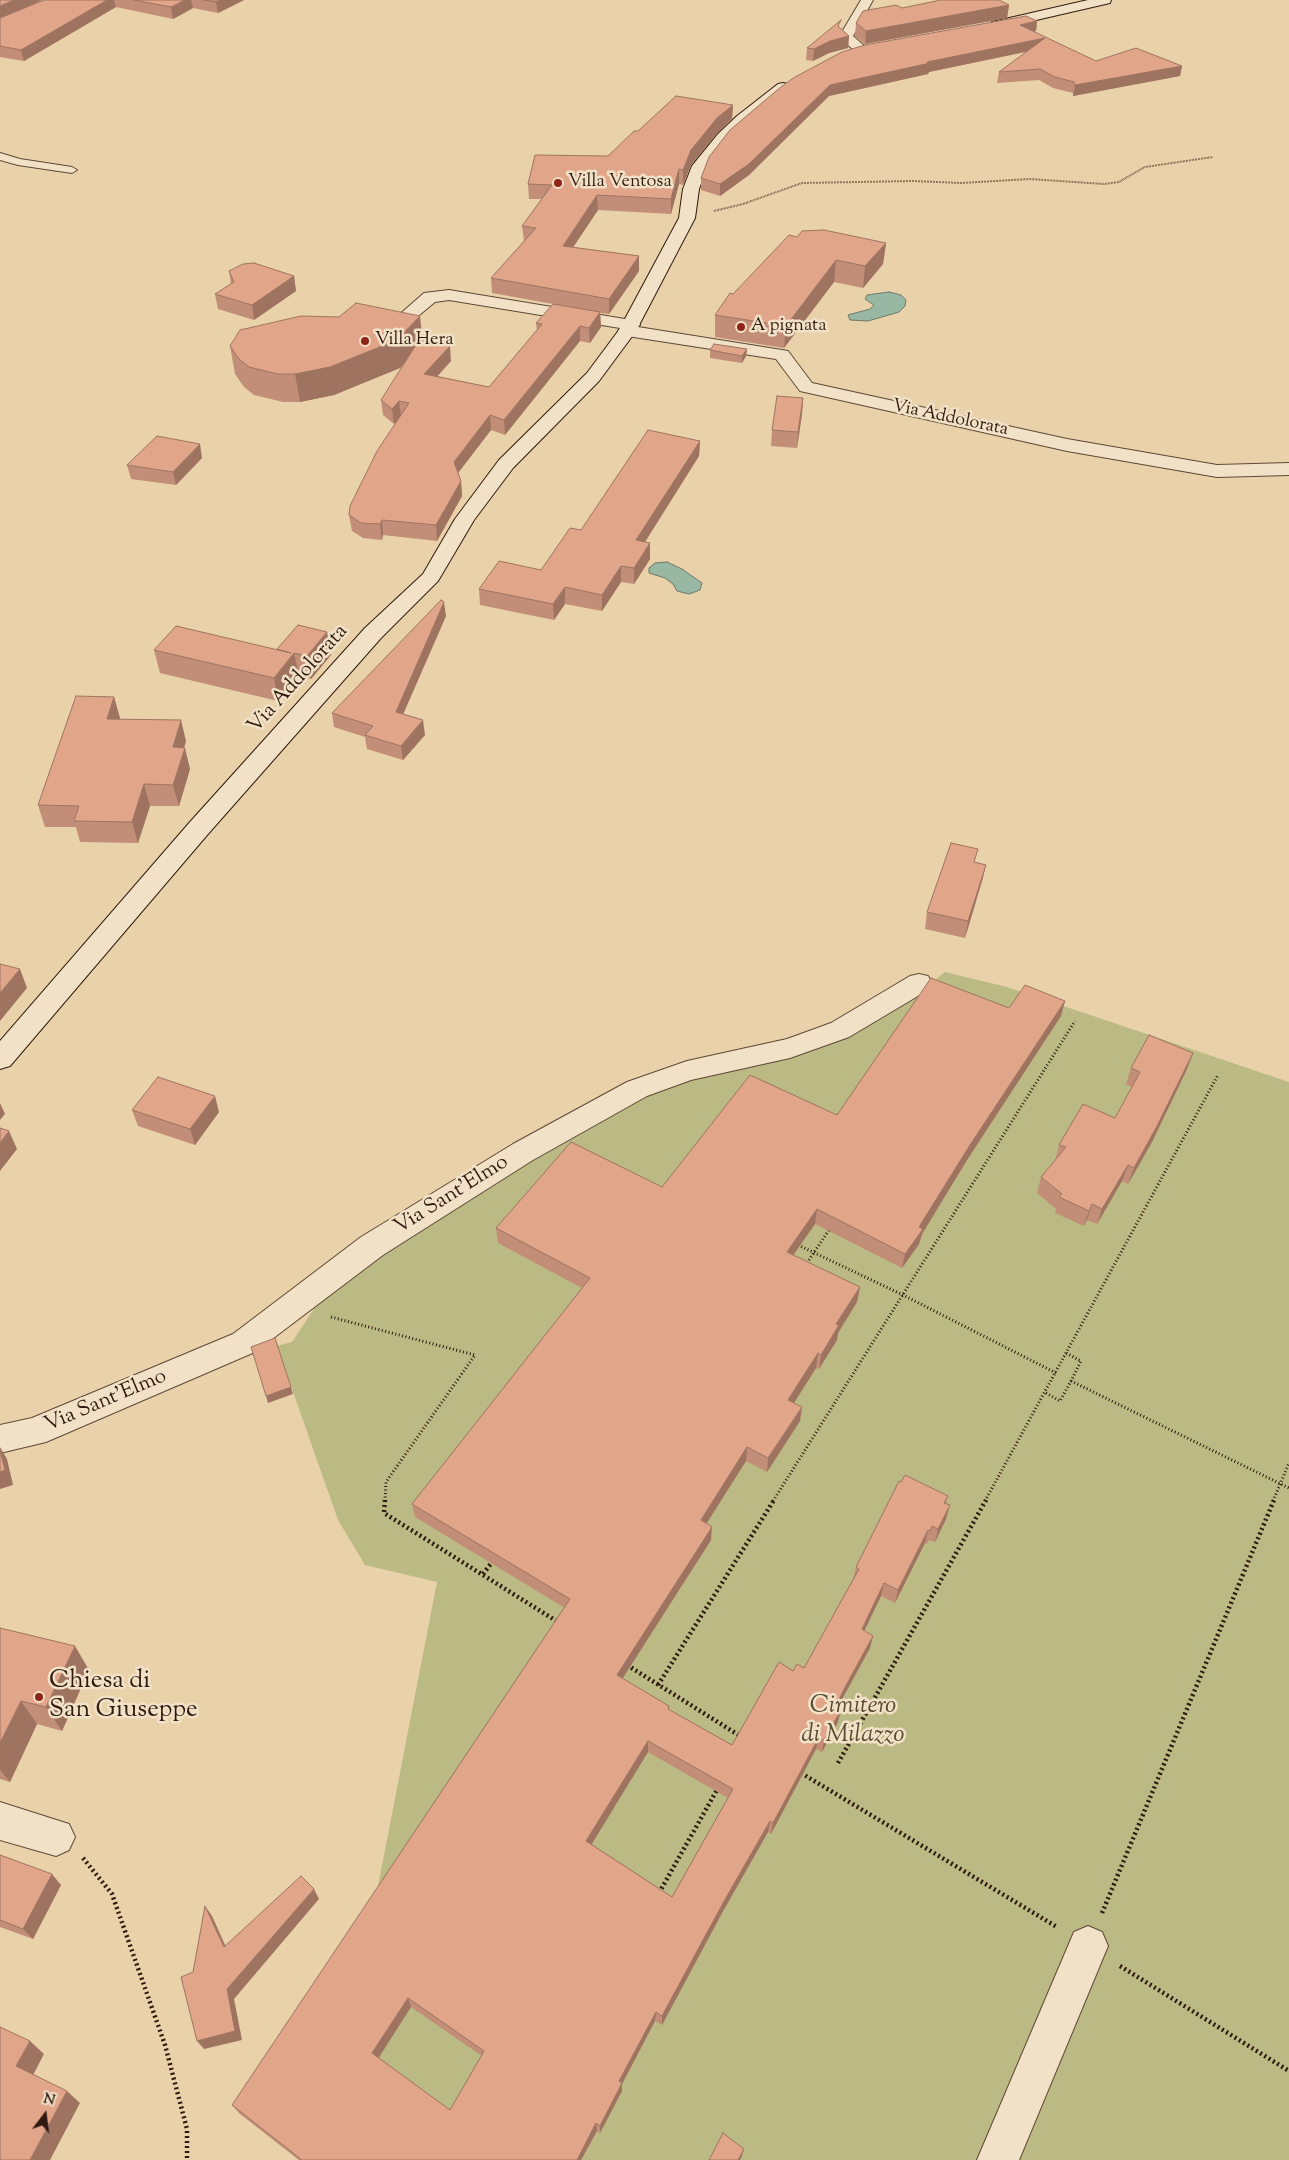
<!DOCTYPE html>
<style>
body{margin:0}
#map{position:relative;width:1289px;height:2160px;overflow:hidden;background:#e9d1a9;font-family:"Sorts Mill Goudy",serif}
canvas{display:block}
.north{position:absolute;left:20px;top:2090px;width:50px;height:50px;-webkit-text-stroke:4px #f1e1c7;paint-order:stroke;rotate:15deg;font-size:14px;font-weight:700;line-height:20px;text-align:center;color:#301a0f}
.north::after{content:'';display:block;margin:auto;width:18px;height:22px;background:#301a0f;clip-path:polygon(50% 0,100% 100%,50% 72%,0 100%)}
</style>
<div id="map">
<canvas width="1289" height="2160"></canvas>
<div class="north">N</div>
</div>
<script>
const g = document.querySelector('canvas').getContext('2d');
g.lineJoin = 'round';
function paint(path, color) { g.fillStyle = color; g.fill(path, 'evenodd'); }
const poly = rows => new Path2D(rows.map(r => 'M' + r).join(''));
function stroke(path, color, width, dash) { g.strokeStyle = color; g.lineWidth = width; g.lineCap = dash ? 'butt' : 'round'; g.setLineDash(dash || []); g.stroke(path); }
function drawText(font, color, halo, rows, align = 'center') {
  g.font = font + ' "Sorts Mill Goudy",serif'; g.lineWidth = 5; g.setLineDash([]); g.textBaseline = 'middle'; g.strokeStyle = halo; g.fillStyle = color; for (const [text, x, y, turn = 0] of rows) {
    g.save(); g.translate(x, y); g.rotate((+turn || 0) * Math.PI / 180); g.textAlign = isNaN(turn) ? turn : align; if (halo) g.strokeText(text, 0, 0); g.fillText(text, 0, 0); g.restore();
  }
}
paint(poly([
 [945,972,1007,987,1289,1082,1289,2160,299,2160,239,2113,373,1912,437,1582,365,1565,338,1520,277,1346,292,1342,326,1291,590,1121,680,1081,731,1068,798,1056,836,1040,932,983]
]), '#bbba84');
const water = poly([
 [889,292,901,295,906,300,905,306,899,312,868,321,850,320,848,315,870,309,874,305,865,299,867,295,889,292],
 [667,562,682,569,702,583,700,590,689,594,677,591,673,584,665,578,649,573,649,568,655,563,667,562]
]);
paint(water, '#98b8a4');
stroke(water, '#6e7968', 1);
const lane = poly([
 [0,153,20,159,72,167,77,170,72,173,18,165,0,160,0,153]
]);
const street = poly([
 [861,0,873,0,853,36,869,50,862,54,857,53,839,37,861,0],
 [449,290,631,320,637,321,640,325,638,327,782,350,788,351,812,383,1067,439,1217,465,1289,463,1289,475,1217,477,1067,451,800,391,776,359,627,336,621,335,618,331,620,328,449,300,435,302,406,326,400,327,394,326,391,322,424,293,449,290],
 [919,974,928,976,932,983,928,990,849,1037,790,1058,691,1080,647,1096,533,1160,383,1255,255,1352,46,1442,0,1453,0,1425,32,1418,233,1334,361,1237,513,1144,627,1082,687,1061,787,1039,831,1023,910,976,919,974],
 [0,1802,69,1824,75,1837,69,1850,56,1856,0,1840,0,1802],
 [1088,1926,1102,1932,1108,1946,1019,2160,977,2160,1074,1932,1088,1926]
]);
const secondary = poly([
 [1088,0,1111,0,1110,3,997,29,990,25,992,22,1088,0],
 [783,83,788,84,790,87,788,90,747,122,728,140,707,167,699,189,695,218,636,331,599,381,513,468,474,520,438,581,381,638,208,834,10,1066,0,1069,0,1041,190,822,365,628,423,574,455,519,499,460,587,373,619,330,679,218,683,189,692,166,718,134,737,116,778,84,783,83]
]);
stroke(lane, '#5e4836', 2);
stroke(street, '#5e4836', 2);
stroke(secondary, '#301a0f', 2);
stroke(poly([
 [714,211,743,204,802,183,913,181,961,183,1030,179,1104,184,1119,182,1145,167,1213,157]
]), '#301a0f', 2, [0.5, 1]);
stroke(poly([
 [798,1245,903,1295,1056,1373],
 [805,1266,831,1227],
 [331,1317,475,1355,386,1482,385,1501],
 [1071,1381,1289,1488],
 [1046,1393,1060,1401,1071,1381,1081,1361,1066,1353],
 [773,1501,1075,1021],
 [985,1501,1218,1075],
 [1273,1501,1289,1463]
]), '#301a0f', 3, [1, 2.5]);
stroke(poly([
 [385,1500,384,1513,558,1622],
 [483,1574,493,1561],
 [627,1665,740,1736],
 [658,1685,774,1500],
 [838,1763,986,1500],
 [801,1773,1057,1927],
 [83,1858,112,1894,165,2045,187,2129,187,2160],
 [659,1893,718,1788],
 [1102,1913,1274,1500],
 [1120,1966,1289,2071]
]), '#301a0f', 4.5, [2, 3]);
paint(lane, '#f1e1c7');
paint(street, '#f1e1c7');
paint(secondary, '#f1e1c7');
paint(poly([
 [0,0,22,9,44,0,244,0,218,13,193,8,173,19,116,7,24,61,0,57],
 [1009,5,1007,18,865,44,855,36,856,23,902,8],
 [1037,21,1036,31,1034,32,1096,61,1182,66,1180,76,1073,96,1073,93,1053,88,1039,80,997,83,999,72,1026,52,929,72,928,74,829,96,749,175,720,196,701,190,701,178,730,130],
 [840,28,849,36,848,48,829,53,813,61,806,60,807,48],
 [733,105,732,119,717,133,691,165,683,185,679,184,671,214,598,210,573,247,639,256,639,271,609,314,600,313,601,327,590,343,580,341,505,435,491,430,458,473,461,481,462,496,437,541,383,535,382,540,363,538,352,531,349,515,399,419,394,424,383,415,381,400,404,364,400,368,334,395,300,402,283,402,254,395,244,387,235,374,230,346,423,341,451,361,437,376,489,387,537,330,536,323,564,306,492,293,491,278,524,241,522,226,542,199,529,199,528,184,608,156,638,131],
 [797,237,886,243,883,264,863,288,834,282,784,348,715,337,715,315,733,294],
 [229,271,294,276,296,291,254,320,218,309,215,294,231,284],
 [747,349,746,356,742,363,710,358,710,350],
 [803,398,802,414,797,448,771,446,772,430],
 [700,441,699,456,645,542,650,543,650,559,634,584,621,582,602,611,565,604,554,620,480,605,479,589,541,570,581,530],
 [202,458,176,485,131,479,127,465],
 [446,616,403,714,425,735,403,760,367,749,365,737,334,727,332,713],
 [277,649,331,655,311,679,299,676,278,701,160,673,154,650],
 [114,697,120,719,186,741,184,748,190,769,179,806,150,806,138,843,80,842,76,827,45,827,38,805],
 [975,862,986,865,982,881,965,938,925,929,927,912],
 [1065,1001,1061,1016,967,1160,922,1234,919,1244,902,1268,815,1224,793,1255,860,1287,857,1302,838,1333,837,1340,819,1369,816,1368,794,1403,800,1421,767,1472,746,1461,706,1523,711,1540,623,1678,669,1710,732,1745,793,1671,804,1668,853,1579,856,1567,948,1496,946,1503,946,1519,935,1542,929,1540,927,1544,925,1543,895,1603,881,1596,864,1631,870,1648,840,1703,838,1708,838,1722,822,1752,816,1749,771,1834,768,1832,722,1913,662,2025,655,2021,622,2084,622,2091,600,2133,597,2131,581,2160,299,2160,239,2113,232,2105,565,1608,415,1517,412,1504,582,1288,498,1243,496,1228,662,1187,837,1115,1009,1008],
 [648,1752,728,1798,672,1897,591,1844],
 [411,2007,482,2056,450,2110,378,2058],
 [1193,1053,1187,1069,1152,1142,1128,1184,1122,1181,1097,1224,1087,1220,1084,1226,1055,1213,1056,1209,1037,1193,1041,1177,1055,1161,1059,1145,1115,1118,1132,1087,1126,1084,1131,1068],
 [132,1110,219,1112,195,1145,138,1126],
 [0,1628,89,1670,62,1731,37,1724,10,1782,0,1779],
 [0,1855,61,1885,33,1939,0,1927]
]), '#c28e77');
paint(poly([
 [14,0,42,0,0,19,0,6],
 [107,0,114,0,116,7,24,61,21,50],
 [185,0,191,0,193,8,173,19,171,7],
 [221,0,244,0,218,13,216,2],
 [1009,5,1007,18,865,44,866,31],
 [1037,21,1036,31,1018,35,1020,25],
 [849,36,848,48,829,53,813,61,814,49,830,41],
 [1045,38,1043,48,929,72,928,74,829,96,749,175,720,196,720,184,830,85,927,62],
 [1182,66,1180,76,1073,96,1075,85],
 [733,105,732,119,717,133,691,165,683,185,683,170,691,150,717,118],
 [679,169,679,184,671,214,671,199],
 [597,195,598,210,564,261,563,246],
 [886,243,883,264,863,288,865,266],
 [639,256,639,271,609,314,609,299],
 [836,260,834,282,784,348,786,326],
 [294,276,296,291,254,320,252,305],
 [600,312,601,327,590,343,589,328],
 [420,316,423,344,400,368,334,395,300,402,295,374],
 [580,326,580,341,505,435,504,420],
 [450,346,451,361,426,389,424,374],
 [747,349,746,356,742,363,742,356],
 [803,398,802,414,797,448,798,432],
 [399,401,401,416,394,424,392,409],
 [490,415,491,430,455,477,454,462],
 [700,441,699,456,636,556,636,540],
 [200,444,202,458,176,485,173,472],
 [461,481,462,496,437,541,436,525],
 [382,520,383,535,382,540,380,524],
 [650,543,650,559,634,584,634,568],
 [621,566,621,582,602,611,602,595],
 [565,587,565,604,554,620,553,604],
 [444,602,446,616,398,726,396,712],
 [327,632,331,655,311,679,307,656],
 [294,653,299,676,278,701,274,678],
 [114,697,120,718,113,740,107,719],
 [181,720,186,741,178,769,173,747],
 [423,720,425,735,403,760,401,746],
 [185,748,190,769,179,806,173,785],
 [144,784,150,806,138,843,132,822],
 [986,865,982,881,965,938,968,921],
 [20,969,27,988,0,1021,0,993],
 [1065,1001,1061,1016,967,1160,922,1234,919,1244,902,1268,905,1254,919,1227,970,1145],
 [1193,1053,1187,1069,1152,1142,1128,1184,1134,1168],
 [215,1096,219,1112,195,1145,190,1129],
 [0,1103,5,1114,0,1120],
 [9,1131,17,1149,0,1171,0,1143],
 [1128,1165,1122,1181,1097,1224,1102,1209],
 [1092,1204,1087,1220,1084,1226,1089,1211],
 [817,1209,815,1224,785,1267,787,1252],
 [860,1287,857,1302,838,1333,837,1340,819,1369,821,1355,836,1324],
 [818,1353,816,1368,787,1414,788,1400],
 [291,1387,293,1394,268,1403,266,1396],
 [802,1407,800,1421,767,1472,768,1458],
 [0,1447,7,1459,13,1485,0,1489],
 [747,1447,746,1461,700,1534,701,1520],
 [950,1505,946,1519,935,1542,938,1529],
 [712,1527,711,1540,617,1687,617,1675],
 [928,1530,925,1543,895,1603,898,1590],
 [884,1583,881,1596,859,1642,862,1629],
 [873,1636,870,1648,840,1703,833,1719,836,1707,843,1691],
 [75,1646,89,1670,62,1731,46,1707],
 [21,1701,37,1724,10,1782,0,1770,0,1743],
 [841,1710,838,1722,822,1752,824,1740],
 [819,1737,816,1749,771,1834,773,1823],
 [648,1741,648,1752,587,1852,586,1841],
 [770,1821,768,1832,722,1913,662,2025,662,2016,723,1903],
 [52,1874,61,1885,33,1939,23,1929],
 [314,1889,319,1899,234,1999,242,2040,204,2049,197,2041,227,1989],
 [205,1906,212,1916,230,1956,224,1947],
 [408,1998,411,2007,376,2062,372,2053],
 [656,2012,655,2021,622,2084,622,2091,600,2133,600,2126,619,2081],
 [30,2041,44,2054,31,2079,16,2066],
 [67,2091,80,2103,50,2160,30,2160],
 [596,2123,597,2131,581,2160,577,2160],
 [744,2149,742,2156,740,2160,738,2160]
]), '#9e7461');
const building = poly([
 [0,0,14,0,0,6,0,0],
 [44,0,107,0,21,50,0,46,0,18,44,0],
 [134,0,185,0,171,7,134,0],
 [204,0,221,0,216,2,204,0],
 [937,0,999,0,1009,5,866,31,856,23,863,11,896,5,902,8,936,1,937,0],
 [1026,16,1037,21,1020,25,1096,61,1136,48,1182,66,1075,85,1074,82,1055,77,1040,69,999,72,1045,38,927,62,930,63,830,85,749,164,720,184,701,178,709,157,730,130,782,86,795,77,842,52,865,45,1026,16],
 [841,20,838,26,849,36,830,41,814,49,807,48,841,20],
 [676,96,733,105,717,118,691,150,683,170,679,169,671,199,597,195,563,246,639,256,609,299,491,278,536,228,522,226,552,185,528,184,535,155,608,156,634,131,638,131,676,96],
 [824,230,886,243,865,266,836,260,786,326,715,315,730,293,733,294,789,235,797,237,802,231,824,230],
 [254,263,294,276,252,305,215,294,234,282,229,271,243,264,254,263],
 [356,303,420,316,397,340,330,367,295,374,278,374,249,367,239,359,230,346,240,330,301,316,339,317,356,303],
 [553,304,600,312,589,328,580,326,504,420,490,415,454,462,461,481,436,525,382,520,380,524,361,523,349,515,350,506,377,451,409,403,399,401,392,409,381,400,419,340,450,346,424,374,489,387,542,324,536,323,553,304],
 [714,344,747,349,742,356,710,350,714,344],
 [777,396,803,398,798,432,772,430,777,396],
 [648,430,700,441,636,540,650,543,634,568,621,566,602,595,565,587,553,604,479,589,499,561,541,570,570,528,581,530,648,430],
 [157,436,200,444,173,472,127,465,157,436],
 [441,600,444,602,396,712,423,720,401,746,365,735,373,726,332,713,441,600],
 [298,625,327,632,307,656,294,653,274,678,154,650,176,626,291,653,277,649,298,625],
 [76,696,114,697,107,719,181,720,173,747,185,748,173,785,144,784,132,822,74,821,79,806,38,805,76,696],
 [951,843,978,849,974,862,986,865,968,921,927,912,951,843],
 [0,964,20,969,0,993,0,964],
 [931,978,1009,1008,1025,985,1065,1001,970,1145,919,1227,923,1229,905,1254,817,1209,787,1252,860,1287,836,1324,839,1325,821,1355,818,1353,788,1400,802,1407,768,1458,747,1447,701,1520,712,1527,617,1675,669,1706,668,1709,732,1745,779,1662,793,1671,797,1664,804,1668,859,1569,856,1567,899,1481,901,1482,905,1475,948,1496,944,1503,950,1505,938,1529,932,1526,930,1531,928,1530,898,1590,884,1583,862,1629,873,1636,843,1691,836,1707,841,1710,824,1740,819,1737,773,1823,770,1821,723,1903,662,2016,656,2012,619,2081,622,2083,600,2126,596,2123,577,2160,302,2160,232,2105,570,1599,412,1504,590,1278,496,1228,571,1142,662,1187,750,1075,837,1115,931,978],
 [648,1741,733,1789,672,1897,586,1841,648,1741],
 [408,1998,484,2051,450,2110,372,2053,408,1998],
 [1149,1035,1193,1053,1157,1126,1134,1168,1128,1165,1102,1209,1092,1204,1089,1211,1059,1197,1062,1194,1041,1177,1066,1147,1059,1145,1083,1104,1115,1118,1140,1072,1131,1068,1149,1035],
 [158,1077,215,1096,190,1129,132,1110,158,1077],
 [0,1128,9,1131,0,1143,0,1128],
 [275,1338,291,1387,266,1396,251,1347,275,1338],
 [0,1450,5,1470,0,1472,0,1450],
 [0,1628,75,1646,46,1707,21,1701,0,1743,0,1628],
 [0,1855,52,1874,23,1929,0,1920,0,1855],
 [301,1876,314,1889,227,1989,235,2031,197,2041,181,1977,193,1972,205,1906,224,1947,301,1876],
 [0,2027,30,2041,16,2066,67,2091,30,2160,0,2160,0,2027],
 [723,2133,744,2149,738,2160,709,2160,723,2133]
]);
paint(building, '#e1a58a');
stroke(building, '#9e7461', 1);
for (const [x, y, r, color] of [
 [558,183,5,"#8f2418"],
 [741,327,5,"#8f2418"],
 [365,341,5,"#8f2418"],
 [39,1697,5,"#8f2418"]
]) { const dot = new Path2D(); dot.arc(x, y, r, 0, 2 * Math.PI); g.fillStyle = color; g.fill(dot); stroke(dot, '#f1e1c7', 2); }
drawText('18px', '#301a0f', '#f1e1c7', [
 ["Villa Ventosa",568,183],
 ["A pignata",751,327],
 ["Villa Hera",375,341]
], 'left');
drawText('18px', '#301a0f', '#f1e1c7', [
 ["Via Addolorata",950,419,12]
]);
drawText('21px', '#301a0f', '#f1e1c7', [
 ["Via Addolorata",299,680,-48],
 ["Via Sant'Elmo",452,1196,-32],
 ["Via Sant'Elmo",106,1402,-23]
]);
drawText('25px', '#301a0f', '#f1e1c7', [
 ["Chiesa di",49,1683],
 ["San Giuseppe",49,1712]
], 'left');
drawText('italic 25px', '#5a4a32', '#f1e1c7', [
 ["Cimitero",853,1708],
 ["di Milazzo",853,1737]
]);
</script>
